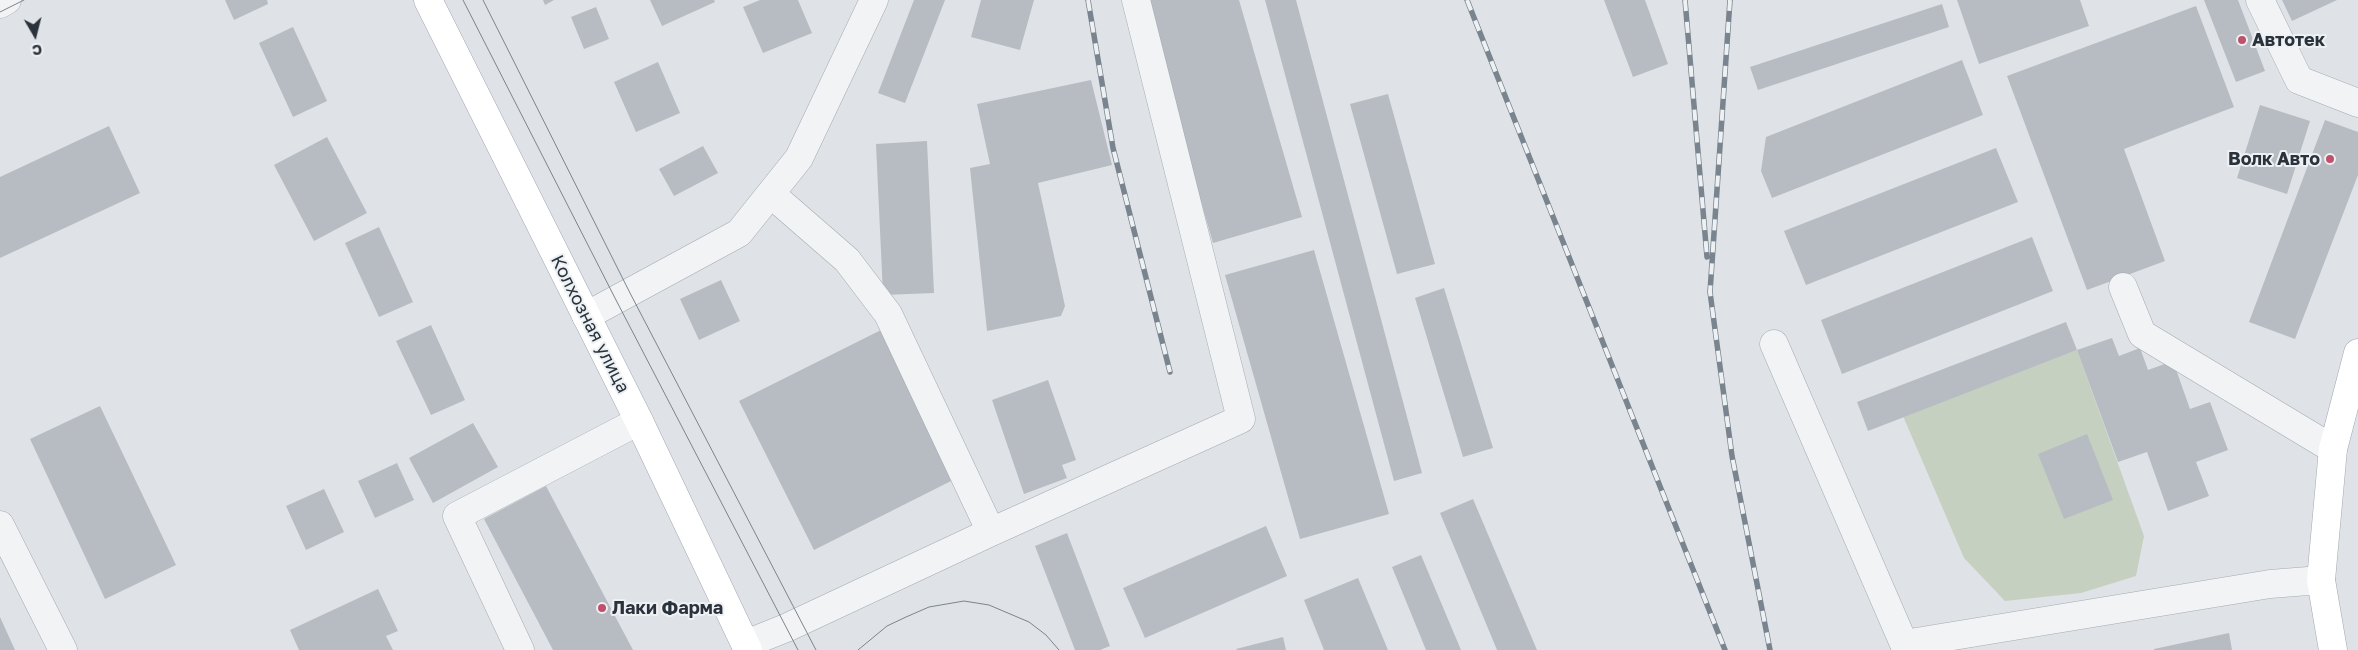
<!DOCTYPE html>
<meta charset="utf-8">
<style>
body{margin:0}
#map{position:relative;width:2358px;height:650px;overflow:hidden;background:#dfe3e7;font-family:"Golos Text",sans-serif}
canvas{display:block}
.north{position:absolute;left:10px;top:10px;width:50px;height:50px;-webkit-text-stroke:4px #eef1f4;paint-order:stroke;rotate:172deg;font-size:14px;font-weight:700;line-height:20px;text-align:center;color:#2a323c}
.north::after{content:'';display:block;margin:auto;width:18px;height:22px;background:#2a323c;clip-path:polygon(50% 0,100% 100%,50% 72%,0 100%)}
</style>
<div id="map">
<canvas width="2358" height="650"></canvas>
<div class="north">С</div>
</div>
<script>
const g = document.querySelector('canvas').getContext('2d');
g.lineJoin = 'round';
function paint(path, color) { g.fillStyle = color; g.fill(path, 'evenodd'); }
const poly = rows => new Path2D(rows.map(r => 'M' + r).join(''));
function stroke(path, color, width, dash) { g.strokeStyle = color; g.lineWidth = width; g.lineCap = dash ? 'butt' : 'round'; g.setLineDash(dash || []); g.stroke(path); }
function drawText(font, color, halo, rows, align = 'center') {
  g.font = font + ' "Golos Text",sans-serif'; g.lineWidth = 4; g.setLineDash([]); g.textBaseline = 'middle'; g.strokeStyle = halo; g.fillStyle = color; for (const [text, x, y, turn = 0] of rows) {
    g.save(); g.translate(x, y); g.rotate((+turn || 0) * Math.PI / 180); g.textAlign = isNaN(turn) ? turn : align; if (halo) g.strokeText(text, 0, 0); g.fillText(text, 0, 0); g.restore();
  }
}
paint(poly([
 [2077,350,2144,536,2136,576,2081,593,2005,601,1964,558,1903,416]
]), '#c6d0c1');
paint(poly([
 [225,0,267,0,268,4,234,20],
 [543,0,554,0,545,5],
 [650,0,714,0,715,2,662,26],
 [760,0,798,0,812,33,763,53,743,7],
 [914,0,945,0,905,103,878,93],
 [981,0,1034,0,1020,50,971,37],
 [1143,0,1239,0,1302,217,1213,243],
 [1265,0,1296,0,1422,473,1394,481],
 [1604,0,1645,0,1668,64,1633,77],
 [1957,0,2080,0,2089,26,1979,64],
 [2204,0,2238,0,2265,71,2236,82],
 [2282,0,2337,0,2292,21],
 [1942,4,1949,27,1758,90,1750,67],
 [2196,6,2234,107,2124,149,2165,261,2087,290,2007,76],
 [596,7,609,39,584,49,571,17],
 [293,27,327,101,293,117,259,43],
 [1962,60,1983,115,1772,198,1761,171,1766,137],
 [658,62,680,113,636,132,614,82],
 [1091,80,1112,165,1038,183,1065,306,1061,316,987,331,970,168,990,164,977,104],
 [1388,94,1435,264,1397,274,1350,104],
 [2260,105,2310,121,2287,194,2237,178],
 [2325,120,2358,132,2358,175,2295,339,2249,322],
 [109,126,140,193,0,258,0,177],
 [327,137,367,213,314,241,274,165],
 [927,141,934,293,883,295,876,144],
 [703,146,718,173,674,196,659,169],
 [1996,148,2018,202,1806,285,1784,231],
 [379,227,413,302,379,317,345,243],
 [2032,237,2053,291,1842,374,1821,320],
 [1314,250,1389,514,1300,539,1225,275],
 [721,280,740,321,699,340,680,299],
 [1444,288,1493,448,1463,457,1415,298],
 [2066,322,2077,350,2112,338,2119,356,2140,348,2148,370,2173,361,2190,409,2210,402,2228,450,2196,462,2209,496,2168,511,2147,452,2118,462,2077,350,1868,431,1857,402],
 [431,325,465,400,431,415,396,341],
 [881,330,955,479,814,550,739,401],
 [1048,380,1076,460,1062,465,1067,478,1024,494,992,400],
 [100,406,176,565,105,599,30,439],
 [473,423,498,467,433,503,409,458],
 [2087,434,2113,500,2064,519,2038,454],
 [397,463,414,500,375,518,358,481],
 [546,486,633,650,553,650,484,519],
 [324,489,344,532,306,550,286,506],
 [1473,499,1537,650,1497,650,1440,513],
 [1266,526,1287,576,1145,638,1123,588],
 [1067,533,1110,646,1100,650,1075,650,1035,546],
 [1421,555,1461,650,1426,650,1392,567],
 [1358,578,1388,650,1324,650,1304,600],
 [378,589,398,631,386,636,393,650,299,650,290,630],
 [0,617,15,650,0,650],
 [2229,633,2232,650,2154,650,2154,649],
 [1283,637,1286,650,1237,650,1236,649]
]), '#b7bcc3');
const minor = poly([
 [2260,0,2299,80,2358,103],
 [0,4,7,0],
 [771,194,847,260,888,314,991,532],
 [2123,287,2142,334,2333,449],
 [586,316,739,233,799,158,874,0],
 [1774,344,1904,644,2270,584,2321,580],
 [0,525,63,650],
 [746,644,786,628,991,532,1241,419,1136,0],
 [520,650,457,516,639,421]
]);
const major = poly([
 [428,0,639,421,748,650],
 [2333,650,2321,580,2333,449,2358,353]
]);
stroke(minor, '#a5aab0', 29);
stroke(major, '#a0a8b1', 29);
stroke(minor, '#f1f3f5', 28);
stroke(major, '#fff', 28);
stroke(poly([
 [463,0,616,300,798,650],
 [483,0,630,293,816,650],
 [0,12,24,0],
 [858,650,887,626,906,617,929,607,964,601,989,605,1029,622,1046,635,1059,650]
]), '#7a848e', 1);
const rail = poly([
 [1088,0,1113,148,1170,372],
 [1467,0,1725,650],
 [1685,0,1707,257],
 [1730,0,1710,292,1732,456,1770,650]
]);
stroke(rail, '#7a848e', 5.5);
stroke(rail, '#eef1f4', 4, [11]);
for (const [x, y, r, color] of [
 [2242,40,5,"#bf516c"],
 [2330,159,5,"#bf516c"],
 [602,608,5,"#bf516c"]
]) { const dot = new Path2D(); dot.arc(x, y, r, 0, 2 * Math.PI); g.fillStyle = color; g.fill(dot); stroke(dot, '#eef1f4', 2); }
drawText('bold 18px', '#2a323c', '#eef1f4', [
 ["Автотек",2252,40],
 ["Волк Авто",2320,159,"right"],
 ["Лаки Фарма",612,608]
], 'left');
drawText('18px', '#2a323c', '#eef1f4', [
 ["Колхозная улица",590,324,63]
]);
</script>
